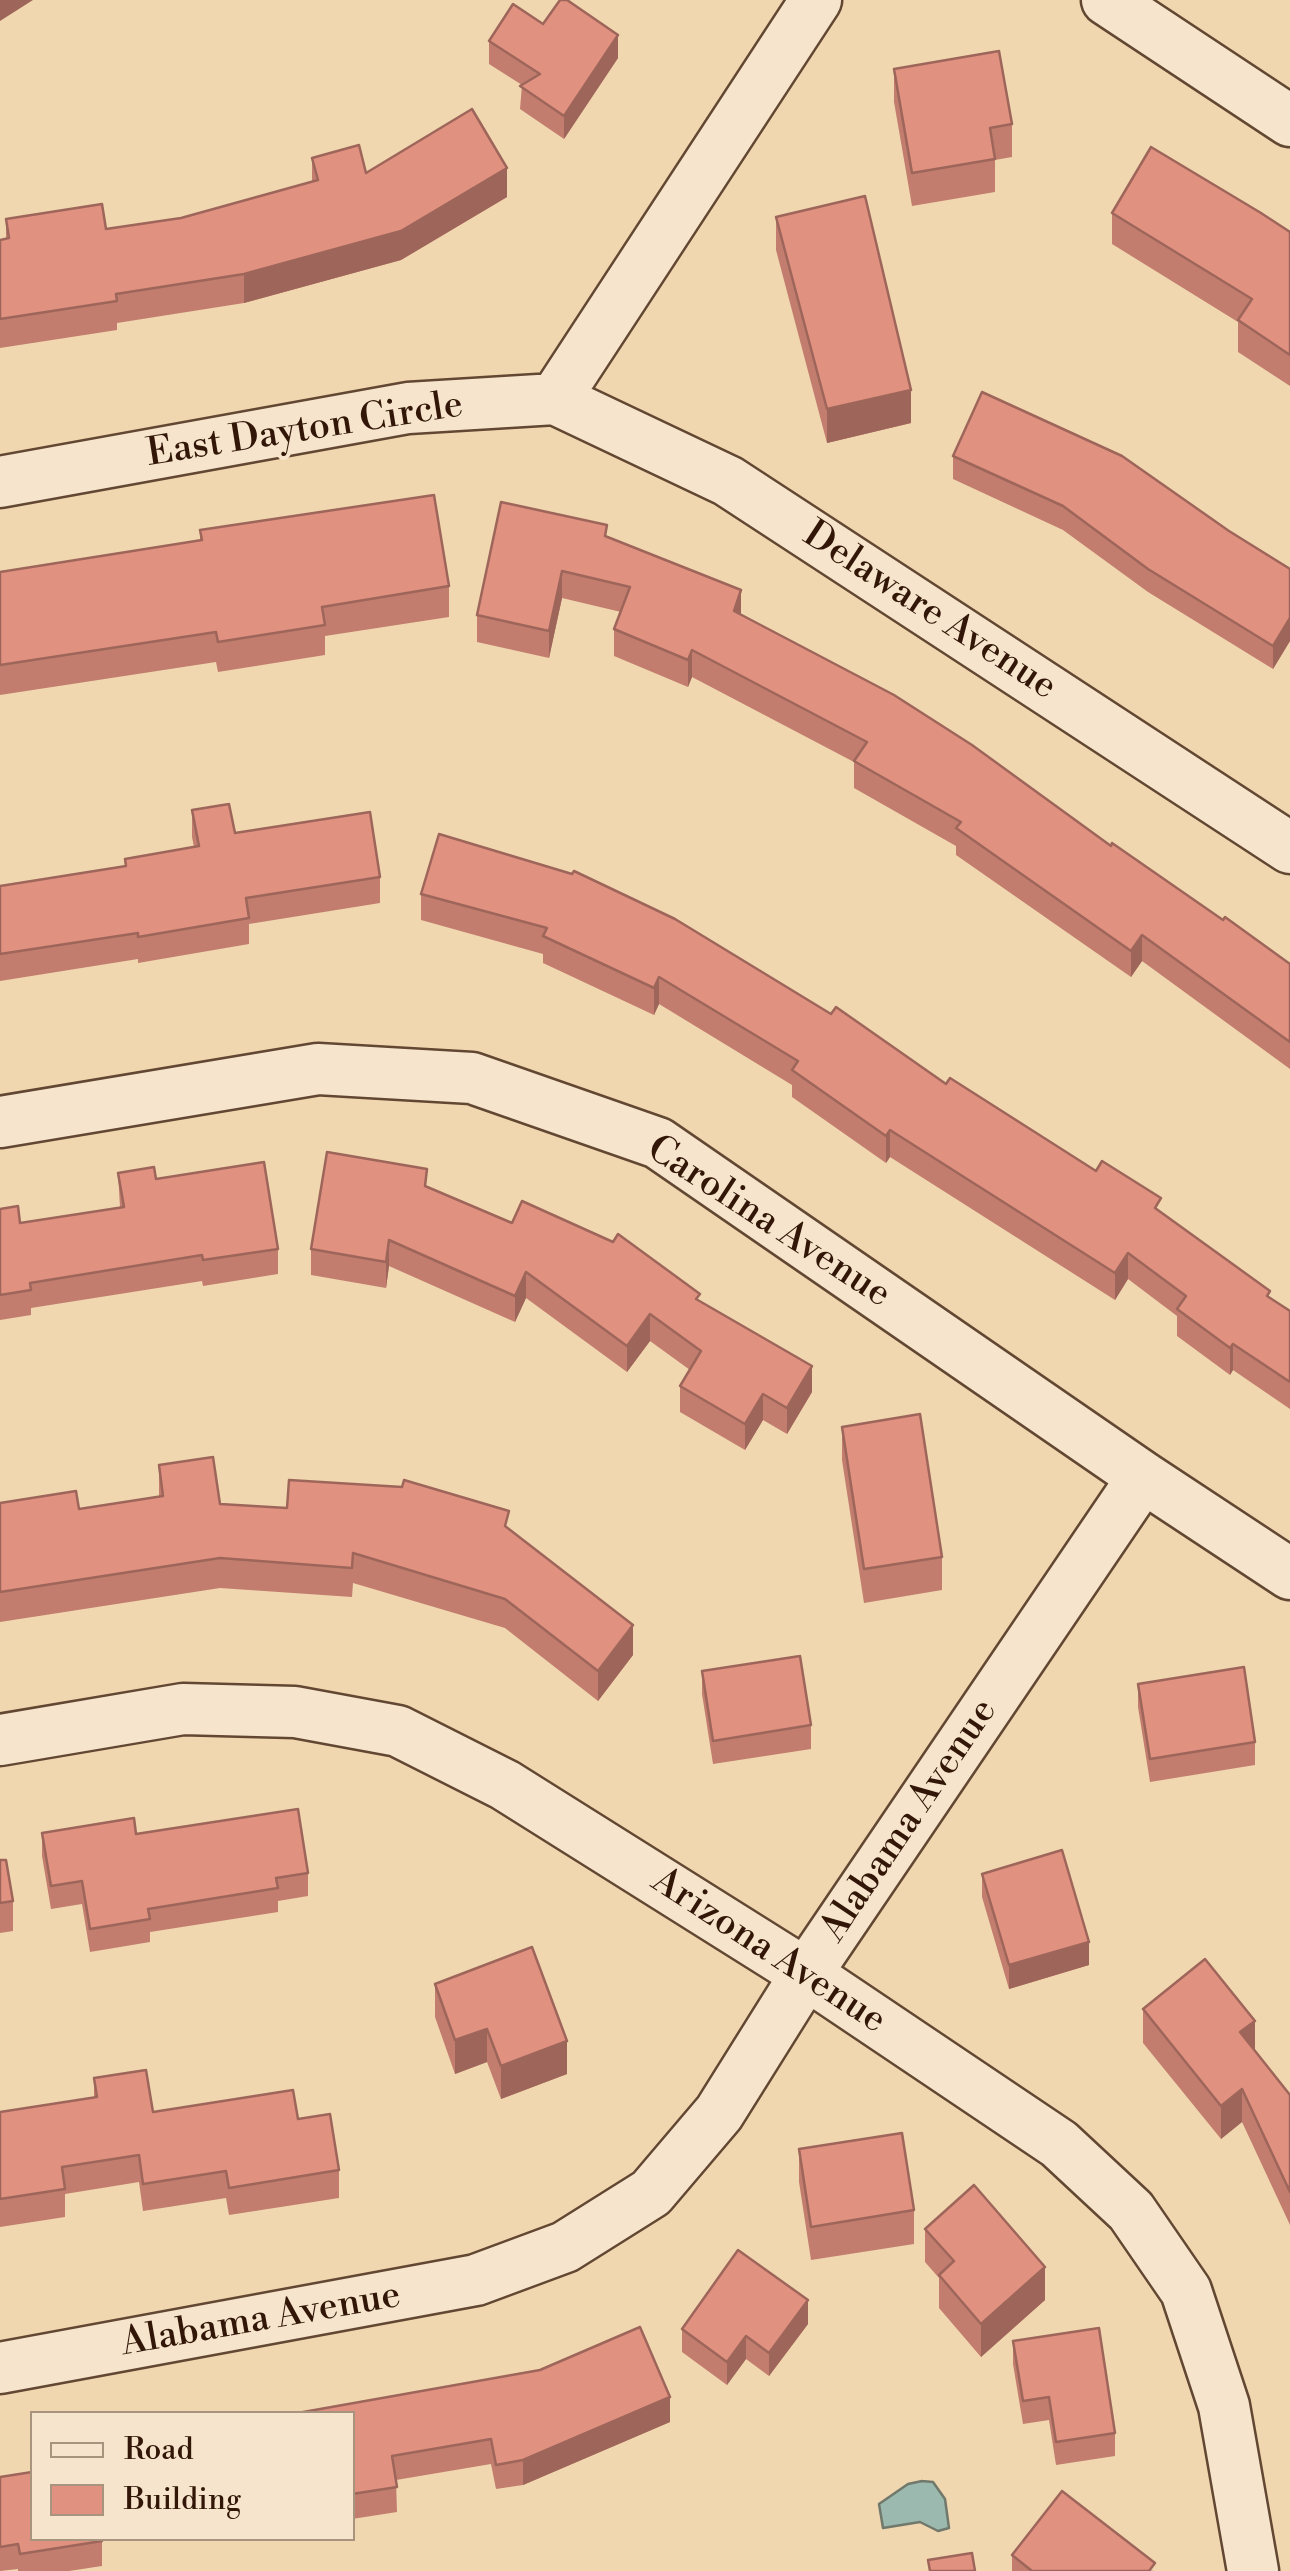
<!DOCTYPE html>
<style>
body{margin:0}
#map{position:relative;width:1290px;height:2571px;overflow:hidden;background:#f1d7b0;font-family:"Libre Bodoni",serif}
canvas{display:block}
.legend{position:absolute;left:30px;top:2411px;width:325px;height:130px;box-sizing:border-box;background:#f6e5cc;border:2px solid #a8937e;margin:0;padding:12px 18px;list-style:none;font-size:30px;color:#321708}
.legend li{display:flex;align-items:center;gap:20px;height:50px}
.legend b{width:50px;border:2px solid #a8937e}
</style>
<div id="map">
<canvas width="1290" height="2571"></canvas>
<ul class="legend">
<li><b style="height:12px;background:#f6e5cc"></b>Road</li>
<li><b style="height:28px;background:#e19180"></b>Building</li>
</ul>
</div>
<script>
const g = document.querySelector('canvas').getContext('2d');
g.lineJoin = 'round';
function paint(path, color) { g.fillStyle = color; g.fill(path, 'evenodd'); }
const poly = rows => new Path2D(rows.map(r => 'M' + r).join(''));
function stroke(path, color, width, dash) { g.strokeStyle = color; g.lineWidth = width; g.lineCap = dash ? 'butt' : 'round'; g.setLineDash(dash || []); g.stroke(path); }
function drawText(font, color, halo, rows, align = 'center') {
  g.font = font + ' "Libre Bodoni",serif'; g.lineWidth = 8; g.setLineDash([]); g.textBaseline = 'middle'; g.strokeStyle = halo; g.fillStyle = color; for (const [text, x, y, turn = 0] of rows) {
    g.save(); g.translate(x, y); g.rotate((+turn || 0) * Math.PI / 180); g.textAlign = isNaN(turn) ? turn : align; if (halo) g.strokeText(text, 0, 0); g.fillText(text, 0, 0); g.restore();
  }
}
const water = poly([
 [922,2481,933,2482,945,2499,949,2528,938,2531,920,2522,883,2528,879,2504,908,2484,922,2481]
]);
paint(water, '#9bb9ae');
stroke(water, '#71786c', 2.5);
const street = poly([
 [1107,0,1290,121],
 [555,399,728,481,1290,848],
 [0,482,408,408,555,399,816,0],
 [0,1122,318,1069,472,1078,658,1143,1143,1477,1290,1574],
 [0,1740,183,1709,295,1712,398,1731,505,1785,806,1974,1059,2144,1131,2211,1186,2291,1224,2406,1253,2571],
 [0,2368,476,2280,565,2247,651,2193,719,2113,806,1974,1143,1477]
]);
stroke(street, '#624732', 55);
stroke(street, '#f6e5cc', 50);
paint(poly([
 [543,24,618,58,564,139,520,109,522,85,489,64,489,41],
 [894,69,1012,124,1012,157,995,160,995,192,912,206,894,102],
 [312,158,366,173,507,197,401,260,244,303,117,323,117,330,0,348,0,240,6,239,6,219,106,229,181,218,312,182],
 [1112,213,1290,232,1290,386,1238,352,1238,322,1112,244],
 [776,217,911,423,827,443,776,250],
 [953,456,1229,531,1290,569,1290,641,1273,669,1148,592,1063,530,953,479],
 [200,530,449,586,449,617,325,636,325,655,218,672,216,662,0,695,0,572,200,541],
 [607,537,741,615,1111,846,1290,964,1290,1069,1142,961,1131,977,956,855,956,846,854,788,854,762,692,677,688,687,614,656,614,629,621,612,562,598,549,658,477,642,477,615],
 [192,810,235,833,380,877,380,903,249,924,249,944,138,963,138,959,0,981,0,886,125,866,125,859,194,847,192,837],
 [439,834,946,1084,1161,1213,1270,1298,1290,1311,1290,1409,1233,1370,1230,1375,1177,1336,1177,1316,1128,1279,1115,1300,890,1157,886,1163,792,1097,792,1085,659,1004,654,1015,543,963,543,954,421,920,421,894],
 [118,1173,156,1179,278,1249,278,1274,203,1286,202,1281,31,1308,31,1315,0,1320,0,1209,20,1223,120,1207],
 [427,1187,512,1223,700,1301,812,1392,787,1434,763,1420,745,1450,680,1412,680,1386,690,1370,650,1341,627,1372,526,1298,515,1322,389,1266,386,1288,311,1275,311,1249],
 [842,1427,942,1557,942,1590,864,1603,842,1460],
 [159,1465,220,1504,509,1529,633,1655,598,1701,505,1628,353,1583,352,1597,220,1588,0,1622,0,1503,79,1509,159,1496],
 [702,1671,811,1725,811,1749,713,1764,702,1694],
 [1138,1684,1255,1742,1255,1765,1150,1782,1138,1707],
 [42,1833,136,1834,308,1873,308,1896,278,1901,278,1912,150,1932,150,1942,90,1952,82,1904,51,1909,42,1856],
 [0,1860,13,1901,13,1931,0,1933],
 [982,1874,1089,1965,1009,1989,982,1897],
 [435,1984,567,2074,501,2099,487,2062,455,2074,435,2017],
 [1143,2009,1255,2051,1290,2095,1290,2225,1242,2122,1221,2139,1143,2043],
 [94,2078,153,2112,298,2119,339,2170,339,2198,229,2215,226,2198,143,2211,139,2182,65,2194,65,2217,0,2227,0,2112,94,2097],
 [799,2149,914,2210,914,2244,811,2260,799,2182],
 [925,2229,1045,2300,981,2357,939,2308,939,2278,925,2262],
 [808,2324,769,2376,746,2359,727,2385,682,2352,682,2329],
 [1013,2341,1115,2433,1115,2456,1056,2465,1049,2420,1023,2424,1013,2364],
 [352,2414,670,2422,523,2485,496,2489,491,2464,396,2480,397,2512,352,2519],
 [0,2478,102,2538,102,2566,69,2571,18,2571,18,2569,0,2571],
 [1012,2555,1155,2571,1012,2571]
]), '#c27d6e');
paint(poly([
 [0,0,33,0,0,21],
 [618,35,618,58,564,139,564,116],
 [507,168,507,197,401,260,244,303,244,274],
 [911,390,911,423,827,443,827,409],
 [562,571,562,598,549,658,549,631],
 [741,590,741,617,734,611],
 [1290,618,1290,641,1273,669,1273,646],
 [692,650,692,677,688,687,688,660],
 [1142,935,1142,961,1131,977,1131,951],
 [659,977,659,1004,654,1015,654,988],
 [890,1130,890,1157,886,1163,886,1136],
 [389,1240,389,1266,386,1288,386,1262],
 [1128,1253,1128,1279,1115,1300,1115,1273],
 [526,1272,526,1298,515,1322,515,1296],
 [650,1314,650,1341,627,1372,627,1346],
 [1233,1344,1233,1370,1230,1375,1230,1348],
 [812,1366,812,1392,787,1434,787,1408],
 [763,1394,763,1420,745,1450,745,1424],
 [633,1625,633,1655,598,1701,598,1671],
 [1089,1942,1089,1965,1009,1989,1009,1965],
 [1255,2021,1255,2054,1240,2032],
 [487,2029,487,2062,455,2074,455,2040],
 [567,2041,567,2074,501,2099,501,2066],
 [1242,2089,1242,2122,1221,2139,1221,2106],
 [1045,2267,1045,2300,981,2357,981,2324],
 [808,2300,808,2324,769,2376,769,2353],
 [746,2336,746,2359,727,2385,727,2362],
 [670,2397,670,2422,523,2485,523,2460]
]), '#9e665a');
const building = poly([
 [560,0,567,0,618,35,564,116,520,86,540,74,489,41,513,4,543,24,560,0],
 [999,51,1012,124,990,128,995,159,912,173,894,69,999,51],
 [472,109,507,168,401,231,244,274,116,294,117,301,0,319,0,240,9,238,6,219,102,204,106,229,181,218,318,180,312,158,359,145,366,173,472,109],
 [1151,147,1261,213,1290,232,1290,355,1238,320,1252,299,1112,213,1151,147],
 [865,196,911,390,827,409,776,217,865,196],
 [982,392,1122,456,1229,531,1290,569,1290,618,1273,646,1148,569,1063,506,953,456,982,392],
 [434,495,449,586,322,607,325,625,218,642,216,632,0,665,0,572,202,540,200,530,434,495],
 [501,502,607,525,605,536,741,590,734,611,894,695,972,745,1111,846,1112,843,1223,920,1225,917,1290,964,1290,1042,1142,935,1131,951,956,828,961,822,854,761,867,742,692,650,688,660,614,629,630,587,562,571,549,631,477,615,501,502],
 [229,804,235,833,370,812,380,877,246,898,249,918,138,937,138,933,0,954,0,886,126,866,125,859,199,846,192,810,229,804],
 [439,834,572,874,574,871,675,919,831,1014,836,1007,946,1084,950,1078,1096,1171,1102,1161,1161,1198,1155,1208,1270,1291,1267,1296,1290,1311,1290,1382,1233,1344,1230,1348,1177,1309,1186,1296,1128,1253,1115,1273,890,1130,886,1136,792,1070,798,1061,659,977,654,988,543,936,547,928,421,894,439,834],
 [327,1152,427,1169,425,1186,512,1223,522,1201,613,1242,618,1234,700,1294,696,1299,812,1366,787,1408,763,1394,745,1424,680,1386,701,1351,650,1314,627,1346,526,1272,515,1296,389,1240,386,1262,311,1249,327,1152],
 [264,1162,278,1249,203,1260,202,1255,30,1283,31,1290,0,1295,0,1209,18,1206,20,1223,124,1207,118,1173,154,1167,156,1179,264,1162],
 [920,1414,942,1557,864,1569,842,1427,920,1414],
 [213,1457,220,1504,287,1508,289,1480,402,1487,404,1480,509,1511,505,1526,633,1625,598,1671,505,1599,353,1553,352,1568,220,1558,0,1592,0,1503,76,1491,79,1509,163,1496,159,1465,213,1457],
 [800,1656,811,1725,713,1741,702,1671,800,1656],
 [1244,1667,1255,1742,1150,1759,1138,1684,1244,1667],
 [298,1809,308,1873,276,1878,278,1888,148,1909,150,1919,90,1929,82,1881,51,1886,42,1833,134,1818,136,1834,298,1809],
 [1062,1850,1089,1942,1009,1965,982,1874,1062,1850],
 [0,1860,6,1860,13,1901,0,1903,0,1860],
 [532,1947,567,2041,501,2066,487,2029,455,2040,435,1984,532,1947],
 [1205,1959,1255,2021,1240,2032,1290,2095,1290,2192,1242,2089,1221,2106,1143,2009,1205,1959],
 [146,2070,153,2112,293,2090,298,2119,330,2114,339,2170,229,2188,226,2171,143,2184,139,2155,62,2167,65,2189,0,2199,0,2112,97,2097,94,2078,146,2070],
 [902,2133,914,2210,811,2227,799,2149,902,2133],
 [974,2185,1045,2267,981,2324,939,2275,954,2261,925,2229,974,2185],
 [738,2250,808,2300,769,2353,746,2336,727,2362,682,2329,738,2250],
 [640,2327,670,2397,523,2460,496,2465,491,2439,392,2456,397,2487,352,2494,352,2414,292,2414,540,2370,640,2327],
 [1099,2328,1115,2433,1056,2442,1049,2397,1023,2401,1013,2341,1099,2328],
 [32,2472,32,2538,102,2538,102,2541,20,2554,18,2544,0,2547,0,2477,32,2472],
 [1062,2491,1155,2563,1149,2571,1032,2571,1012,2555,1062,2491],
 [972,2553,975,2571,930,2571,928,2560,972,2553]
]);
paint(building, '#e19180');
stroke(building, '#9e665a', 2.5);
drawText('38px', '#321708', '#f6e5cc', [
 ["East Dayton Circle",305,431,-9],
 ["Delaware Avenue",929,612,33],
 ["Carolina Avenue",768,1223,33],
 ["Alabama Avenue",910,1821,-56],
 ["Arizona Avenue",768,1952,33],
 ["Alabama Avenue",261,2321,-10]
]);
</script>
